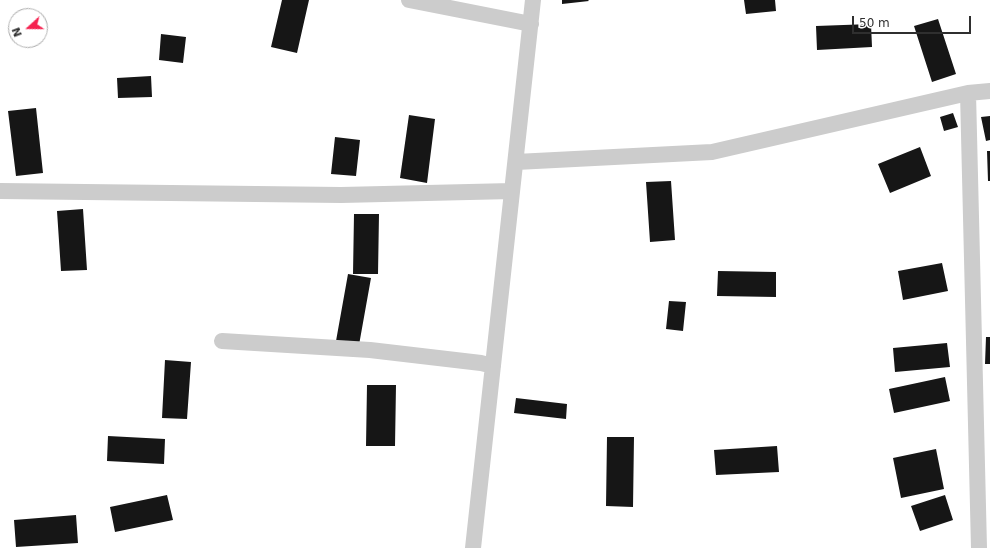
<!DOCTYPE html>
<style>
body{margin:0}
#map{position:relative;width:990px;height:548px;overflow:hidden;background:#fff;font-family:"DejaVu Sans",sans-serif}
canvas{display:block}
.north{position:absolute;left:8px;top:8px;width:40px;height:40px;box-sizing:border-box;background:#fff;border:1px solid #acacac;border-radius:50%;rotate:249deg;font-size:11px;font-weight:700;line-height:16px;text-align:center;color:#2f2f2f}
.north::after{content:'';display:block;margin:auto;width:14px;height:18px;background:#f5214f;clip-path:polygon(50% 0,100% 100%,50% 72%,0 100%)}
.scale{position:absolute;left:852px;top:16px;width:119px;height:18px;box-sizing:border-box;border:2px solid #2f2f2f;border-top:0;padding-left:5px;font-size:12px;line-height:14px;white-space:nowrap;color:#2f2f2f;-webkit-text-stroke:3px #fff;paint-order:stroke}
</style>
<div id="map">
<canvas width="990" height="548"></canvas>
<div class="north">N</div>
<div class="scale">50 m</div>
</div>
<script>
const g = document.querySelector('canvas').getContext('2d');
g.lineJoin = 'round';
function paint(path, color) { g.fillStyle = color; g.fill(path, 'evenodd'); }
const poly = rows => new Path2D(rows.map(r => 'M' + r).join(''));
function stroke(path, color, width, dash) { g.strokeStyle = color; g.lineWidth = width; g.lineCap = dash ? 'butt' : 'round'; g.setLineDash(dash || []); g.stroke(path); }
paint(poly([
 [282,0,309,0,297,53,271,47],
 [562,0,588,0,589,1,562,4],
 [744,0,775,0,776,11,746,14],
 [938,19,956,74,932,82,914,26],
 [871,24,872,47,817,50,816,26],
 [161,34,186,37,183,63,159,60],
 [151,76,152,97,118,98,117,78],
 [36,108,43,173,16,176,8,111],
 [953,113,958,127,944,131,940,117],
 [409,115,435,119,427,183,400,178],
 [990,116,990,140,986,141,981,117],
 [335,137,360,140,356,176,331,174],
 [920,147,931,176,890,193,878,164],
 [987,151,990,151,990,181,988,181],
 [671,181,675,240,650,242,646,182],
 [83,209,87,270,61,271,57,211],
 [354,214,379,214,378,274,353,274],
 [942,263,948,291,903,300,898,271],
 [718,271,776,272,776,297,717,296],
 [348,274,371,278,359,345,336,341],
 [669,301,686,302,683,331,666,329],
 [986,337,990,337,990,364,985,364],
 [947,343,950,367,895,372,893,348],
 [165,360,191,362,187,419,162,418],
 [945,377,950,401,894,413,889,389],
 [367,385,396,385,395,446,366,446],
 [516,398,567,404,566,419,514,413],
 [108,436,165,439,164,464,107,461],
 [607,437,634,437,633,507,606,506],
 [777,446,779,472,716,475,714,450],
 [936,449,944,489,901,498,893,458],
 [167,495,173,520,115,532,110,507],
 [945,495,953,520,920,531,911,506],
 [76,515,78,543,16,547,14,520]
]), '#161616');
stroke(poly([
 [409,0,531,24],
 [968,93,979,548],
 [516,162,712,152,968,93,990,91],
 [0,191,341,195,512,191],
 [222,341,370,350,481,363,493,366],
 [473,548,533,0]
]), '#ccc', 16);
</script>
